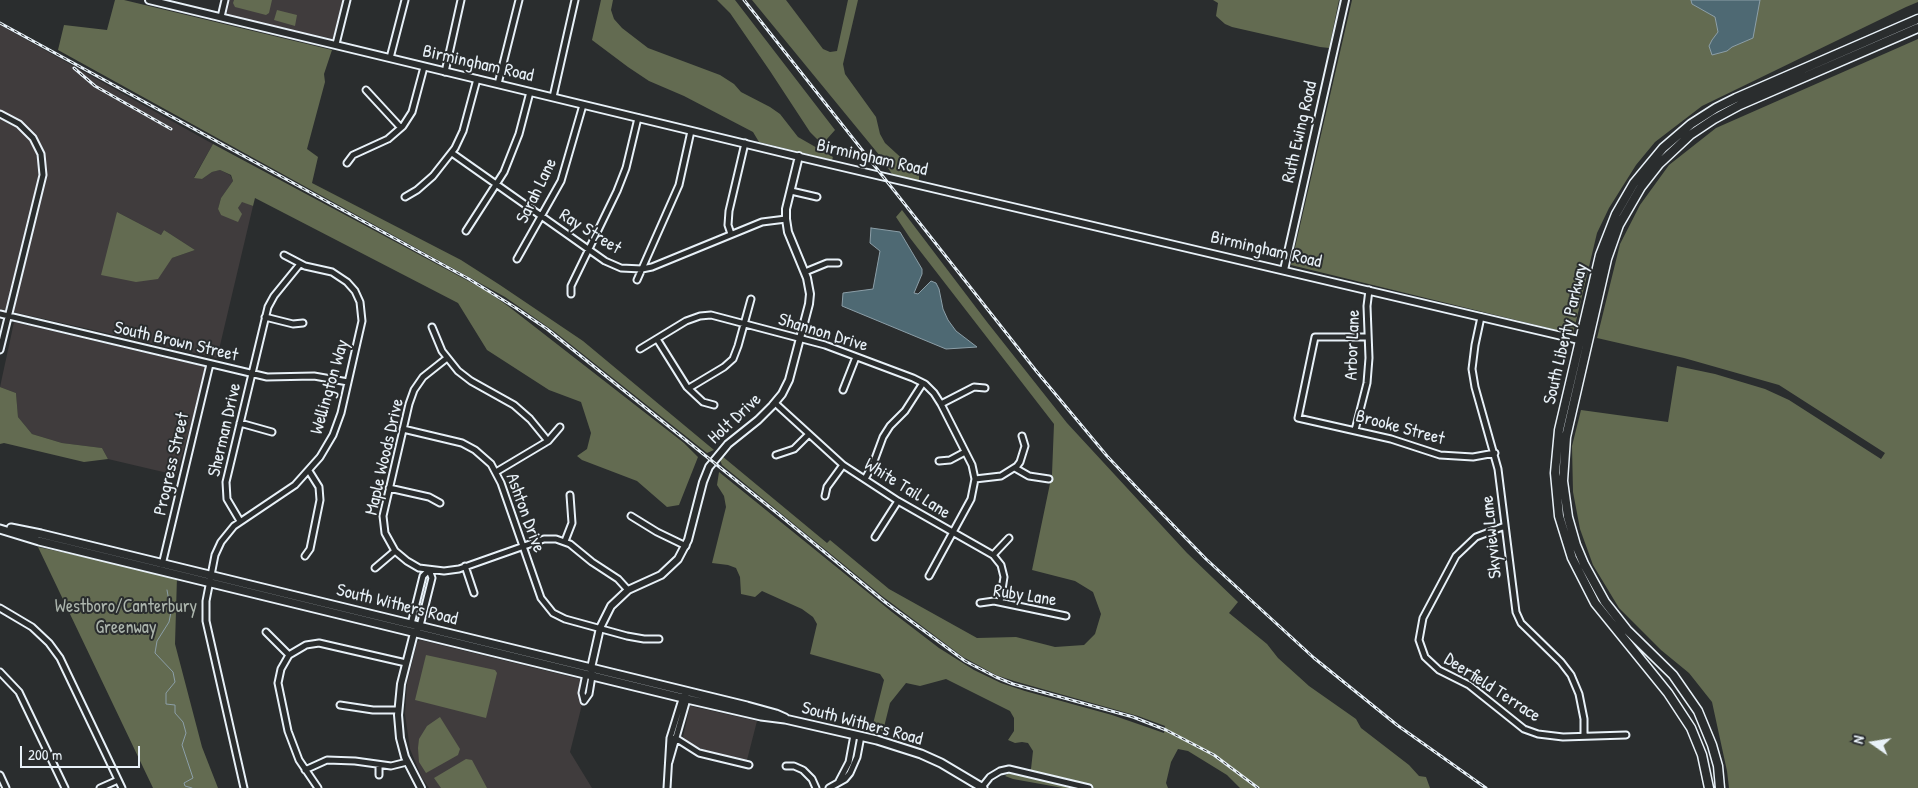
<!DOCTYPE html>
<style>
body{margin:0}
#map{position:relative;width:1918px;height:788px;overflow:hidden;background:#2a2d2e;font-family:"Patrick Hand",sans-serif}
canvas{display:block}
.north{position:absolute;left:1848px;top:718px;width:50px;height:50px;-webkit-text-stroke:4px #2a2d2e;paint-order:stroke;rotate:283deg;font-size:14px;font-weight:700;line-height:20px;text-align:center;color:#e8f1f8}
.north::after{content:'';display:block;margin:auto;width:18px;height:22px;background:#e8f1f8;clip-path:polygon(50% 0,100% 100%,50% 72%,0 100%)}
.scale{position:absolute;left:20px;top:746px;width:120px;height:22px;box-sizing:border-box;border:2px solid #e8f1f8;border-top:0;padding-left:6px;font-size:15px;line-height:18px;white-space:nowrap;color:#e8f1f8;-webkit-text-stroke:4px #2a2d2e;paint-order:stroke}
</style>
<div id="map">
<canvas width="1918" height="788"></canvas>
<div class="north">N</div>
<div class="scale">200 m</div>
</div>
<script>
const g = document.querySelector('canvas').getContext('2d');
g.lineJoin = 'round';
function paint(path, color) { g.fillStyle = color; g.fill(path, 'evenodd'); }
const poly = rows => new Path2D(rows.map(r => 'M' + r).join(''));
function stroke(path, color, width, dash) { g.strokeStyle = color; g.lineWidth = width; g.lineCap = dash ? 'butt' : 'round'; g.setLineDash(dash || []); g.stroke(path); }
function drawText(font, color, halo, rows, align = 'center') {
  g.font = font + ' "Patrick Hand",sans-serif'; g.lineWidth = 4; g.setLineDash([]); g.textBaseline = 'middle'; g.strokeStyle = halo; g.fillStyle = color; for (const [text, x, y, turn = 0] of rows) {
    g.save(); g.translate(x, y); g.rotate((+turn || 0) * Math.PI / 180); g.textAlign = isNaN(turn) ? turn : align; if (halo) g.strokeText(text, 0, 0); g.fillText(text, 0, 0); g.restore();
  }
}
paint(poly([
 [230,0,343,0,333,39,229,15,227,12],
 [0,25,213,144,194,177,202,179,212,172,220,170,230,175,233,181,221,198,218,209,221,215,238,208,242,201,253,206,217,358,0,309],
 [117,212,161,235,164,230,195,250,172,258],
 [14,322,205,367,196,408,176,475,108,459,102,448,62,443,32,434,18,417,16,393,0,387],
 [420,640,588,681,570,752,592,788,429,788,422,778,410,749,405,714,407,684,417,642],
 [690,706,757,721,747,760,705,750,697,747,685,739,683,737]
]), '#403c3d');
paint(poly([
 [115,0,124,0,332,50,324,74,325,82,307,149,318,157,312,183,461,260,500,285,583,341,714,450,707,453,555,332,505,297,58,50,64,25,107,30],
 [234,0,272,0,269,13,266,15,235,7,233,3],
 [601,0,613,0,611,10,614,19,622,28,648,48,720,75,734,84,741,92,770,107,780,114,798,137,833,157,832,160,759,142,753,132,684,96,649,81,628,67,592,40],
 [717,0,735,0,835,130,827,139,824,146,810,132,770,71,730,13],
 [752,0,786,0,823,49,830,52,837,51,848,0,858,0,843,64,845,74,876,117,880,134,885,143,919,174,919,181,892,174,880,156],
 [1213,0,1339,0,1329,48,1320,47,1232,27,1225,24,1216,16,1218,3],
 [1352,0,1918,0,1918,2,1906,7,1702,106,1655,142,1636,165,1609,208,1597,233,1573,334,1291,265],
 [277,10,297,15,295,26,274,20],
 [1918,39,1918,788,1729,788,1727,771,1712,702,1689,673,1661,650,1619,608,1593,565,1580,529,1573,492,1572,446,1581,410,1668,422,1677,366,1715,374,1765,389,1789,400,1881,459,1885,453,1779,385,1684,358,1597,338,1620,244,1640,205,1669,165,1716,128],
 [213,144,485,290,508,306,684,443,698,457,679,505,667,507,637,481,582,460,577,456,587,449,591,433,581,402,549,390,487,350,458,303,255,198,253,206,242,202,238,208,242,214,238,222,221,215,218,209,221,198,233,181,231,175,220,170,212,172,202,179,194,178],
 [902,210,987,322,1067,423,1187,553,1238,602,1229,613,1267,644,1278,658,1309,686,1356,719,1361,728,1409,765,1419,776,1426,777,1430,788,1240,788,1227,775,1188,751,1178,749,1171,762,1166,783,1168,788,1063,788,1013,779,1005,776,1009,773,1028,776,1031,769,1033,751,1028,743,1022,742,1015,743,1008,740,1014,731,1014,718,1010,711,946,679,920,686,906,683,890,703,883,731,872,728,884,680,880,674,810,654,817,624,813,617,802,609,762,591,755,597,741,594,740,577,736,568,728,565,712,563,726,507,724,496,717,485,719,472,892,612,939,648,974,670,1001,683,1025,691,1112,715,1164,733,1165,726,1138,716,1014,681,996,675,963,657,882,596,722,465,720,460,722,456,827,543,830,540,889,589,977,638,1016,637,1055,647,1084,645,1095,634,1101,614,1093,592,1075,581,1032,570,1052,474,1054,424,910,238,896,217],
 [117,212,161,235,164,230,195,250,172,258,158,279,136,282,101,275],
 [0,387,16,393,18,417,32,434,62,443,102,448,108,459,84,462,4,443,0,444],
 [38,547,177,577,175,644,202,747,218,788,153,788],
 [426,655,495,670,497,673,486,718,415,700],
 [440,717,460,749,458,755,426,773,419,762,418,748,419,739,427,726],
 [466,759,472,760,487,788,441,788,434,778]
]), '#636b51');
const water = poly([
 [1691,0,1760,0,1753,38,1732,47,1727,51,1712,55,1709,46,1712,40,1718,32,1715,17,1692,4,1691,0],
 [871,228,900,232,922,269,922,274,914,293,918,294,931,281,936,283,939,289,943,309,948,320,956,331,977,347,946,349,842,306,843,293,873,289,880,251,870,243,871,228]
]);
paint(water, '#4e6973');
stroke(water, '#8c9fa8', 1);
stroke(poly([
 [167,590,171,612,169,622,157,641,155,653,173,672,175,682,166,693,166,704,175,705,175,713,183,722,186,733,182,745,193,778,184,783,185,786,192,788]
]), '#8c9fa8', 1);
const minor = poly([
 [221,17,225,0],
 [336,44,347,0],
 [390,58,405,0],
 [445,72,461,0],
 [498,84,519,0],
 [366,90,401,128],
 [553,97,575,0],
 [0,114,19,124,33,138,41,154,43,175,0,350],
 [452,153,605,261,621,268,642,269,652,267,762,222,786,219],
 [347,163,353,155,388,139,403,126,412,112,424,67],
 [791,191,817,197],
 [405,197,417,190,433,176,455,148,463,131,477,79],
 [466,231,504,172,519,134,530,92],
 [731,234,728,225,729,211,745,143],
 [517,259,561,181,583,105],
 [805,272,827,263,838,263],
 [637,280,679,185,691,131],
 [571,294,571,286,617,191,626,168,638,118],
 [0,314,267,377,314,376,348,382],
 [265,317,293,324,303,323],
 [1481,317,1475,345,1472,369,1475,387,1498,469,1516,612,1521,623,1561,662,1571,675,1579,694,1584,719,1584,735],
 [432,327,442,351,458,371,471,381,514,405,530,419,548,441],
 [1368,337,1315,337,1298,418,1391,439,1440,455,1473,457,1495,453],
 [657,339,687,387,703,402,714,405],
 [640,349,686,321,700,316,711,315,825,345,913,378,925,384,934,393,941,404,972,465,975,479,971,499,929,576],
 [447,358,423,377,414,390,409,404,383,516,385,533,395,551,407,561,419,568,444,571,459,569,544,539,556,539,570,544,592,562,618,579,628,590],
 [689,388,724,367,733,359,738,346,751,299],
 [843,390,856,357],
 [775,403,843,465,898,501,993,555,1001,565,1004,577,1000,602],
 [941,404,974,387,985,388],
 [240,423,272,432],
 [403,429,462,443,475,450,491,464,501,483,541,598,553,613,565,619,627,636,644,639,659,639],
 [1355,430,1367,383,1369,358,1367,306,1369,290],
 [776,455,794,449,809,434],
 [939,461,950,460,965,452],
 [1015,468,1029,476,1049,479],
 [496,472,548,441,560,427],
 [865,479,873,464,883,437,890,426,905,411,923,383],
 [975,479,1001,476,1017,466,1020,462,1025,446,1022,436],
 [389,488,429,497,440,503],
 [825,496,827,487,843,465],
 [631,516,657,532,686,546],
 [240,521,227,499,226,482,268,307,274,296,300,264],
 [1505,526,1476,537,1456,556,1423,618,1419,640,1425,657,1439,670,1469,685,1524,729,1538,734,1563,737,1626,735],
 [875,537,898,501],
 [565,541,572,523,570,495],
 [993,555,1009,538],
 [305,556,310,549,320,500,319,487,309,471],
 [162,565,210,364],
 [465,566,474,593],
 [375,568,395,551],
 [980,603,994,601,1066,616],
 [0,608,32,627,49,643,60,658,122,788],
 [411,624,423,576,429,570,432,578,420,626],
 [266,632,289,655],
 [0,672,19,692,65,788],
 [584,701,582,693,586,674],
 [584,701,589,694,592,676],
 [340,705,373,710,398,710],
 [670,738,677,739,699,753,749,765],
 [669,762,687,699,686,696],
 [786,766,794,766,803,770,812,779,816,788],
 [305,770,327,760,355,761,391,766,407,762],
 [0,775,6,788],
 [379,775,379,766],
 [839,781,849,762,854,735],
 [982,787,990,777,1000,771,1009,769,1089,788],
 [100,788,118,780],
 [244,788,206,621,206,601,215,555,221,542,234,526,295,485,320,457,333,435,341,413,362,321,360,302,355,291,347,282,332,272,305,266,284,255],
 [318,788,299,760,288,731,278,683,281,669,289,655,306,645,319,643,406,663],
 [667,788,670,738,683,696],
 [829,788,845,779,850,773,857,757,861,736]
]);
const tertiary = poly([
 [149,0,804,158,1583,341],
 [1284,270,1345,0],
 [417,630,414,633,401,684,398,715,400,738,405,757,421,788],
 [592,676,591,668,600,628,611,606,628,590,661,575,678,559,688,540,703,482,709,467,728,444,758,420,772,406,782,394,789,380,809,304,810,294,807,278,788,232,786,219,786,209,799,156]
]);
const secondary = poly([
 [11,528,41,534,747,706,776,714,785,718],
 [0,529,39,541,687,699,761,716,785,719,877,740,921,754,941,763,983,788]
]);
const primary = poly([
 [1709,788,1702,755,1691,728,1668,693,1595,603,1572,558,1559,516,1555,473,1559,430,1600,255,1616,214,1634,183,1663,148,1691,124,1716,108,1736,98,1918,19],
 [1720,788,1718,766,1712,745,1698,711,1673,675,1627,630,1605,602,1584,564,1576,545,1568,517,1563,481,1566,437,1607,259,1619,225,1641,187,1659,164,1690,135,1714,119,1740,105,1918,28]
]);
stroke(minor, '#e8f1f8', 9);
stroke(tertiary, '#e8f1f8', 10);
stroke(secondary, '#e8f1f8', 11);
stroke(primary, '#e8f1f8', 11);
stroke(minor, '#2a2d2e', 5);
stroke(tertiary, '#2a2d2e', 6);
stroke(secondary, '#2a2d2e', 7);
stroke(primary, '#2a2d2e', 8);
const rail = poly([
 [744,0,1037,372,1107,456,1139,490,1206,559,1314,658,1397,725,1486,788],
 [0,23,469,279,516,308,547,329,777,513,885,602,965,661,996,677,1013,684,1133,717,1166,730,1214,755,1258,788],
 [74,68,95,86,171,129]
]);
stroke(rail, '#e8f1f8', 3);
stroke(rail, '#2a2d2e', 1, [4]);
drawText('18px', '#e8f1f8', '#2a2d2e', [
 ["Birmingham Road",478,64,13],
 ["Ruth Ewing Road",1300,132,-77],
 ["Birmingham Road",872,158,13],
 ["Sarah Lane",537,191,-64],
 ["Ray Street",590,232,32],
 ["Birmingham Road",1266,250,13],
 ["Shannon Drive",823,333,17],
 ["South Liberty Parkway",1566,334,-77],
 ["South Brown Street",176,342,13],
 ["Arbor Lane",1353,345,-88],
 ["Wellington Way",330,387,-74],
 ["Holt Drive",735,419,-43],
 ["Brooke Street",1400,428,15],
 ["Sherman Drive",225,430,-77],
 ["Maple Woods Drive",385,457,-77],
 ["Progress Street",172,464,-77],
 ["White Tail Lane",907,489,32],
 ["Ashton Drive",525,513,70],
 ["Skyview Lane",1492,537,-96],
 ["Ruby Lane",1025,596,9],
 ["South Withers Road",397,605,14],
 ["Deerfield Terrace",1492,688,33],
 ["South Withers Road",862,724,15]
]);
drawText('18px', '#acb5ad', '#2a2d2e', [
 ["Westboro/Canterbury",126,607],
 ["Greenway",126,628]
]);
</script>
